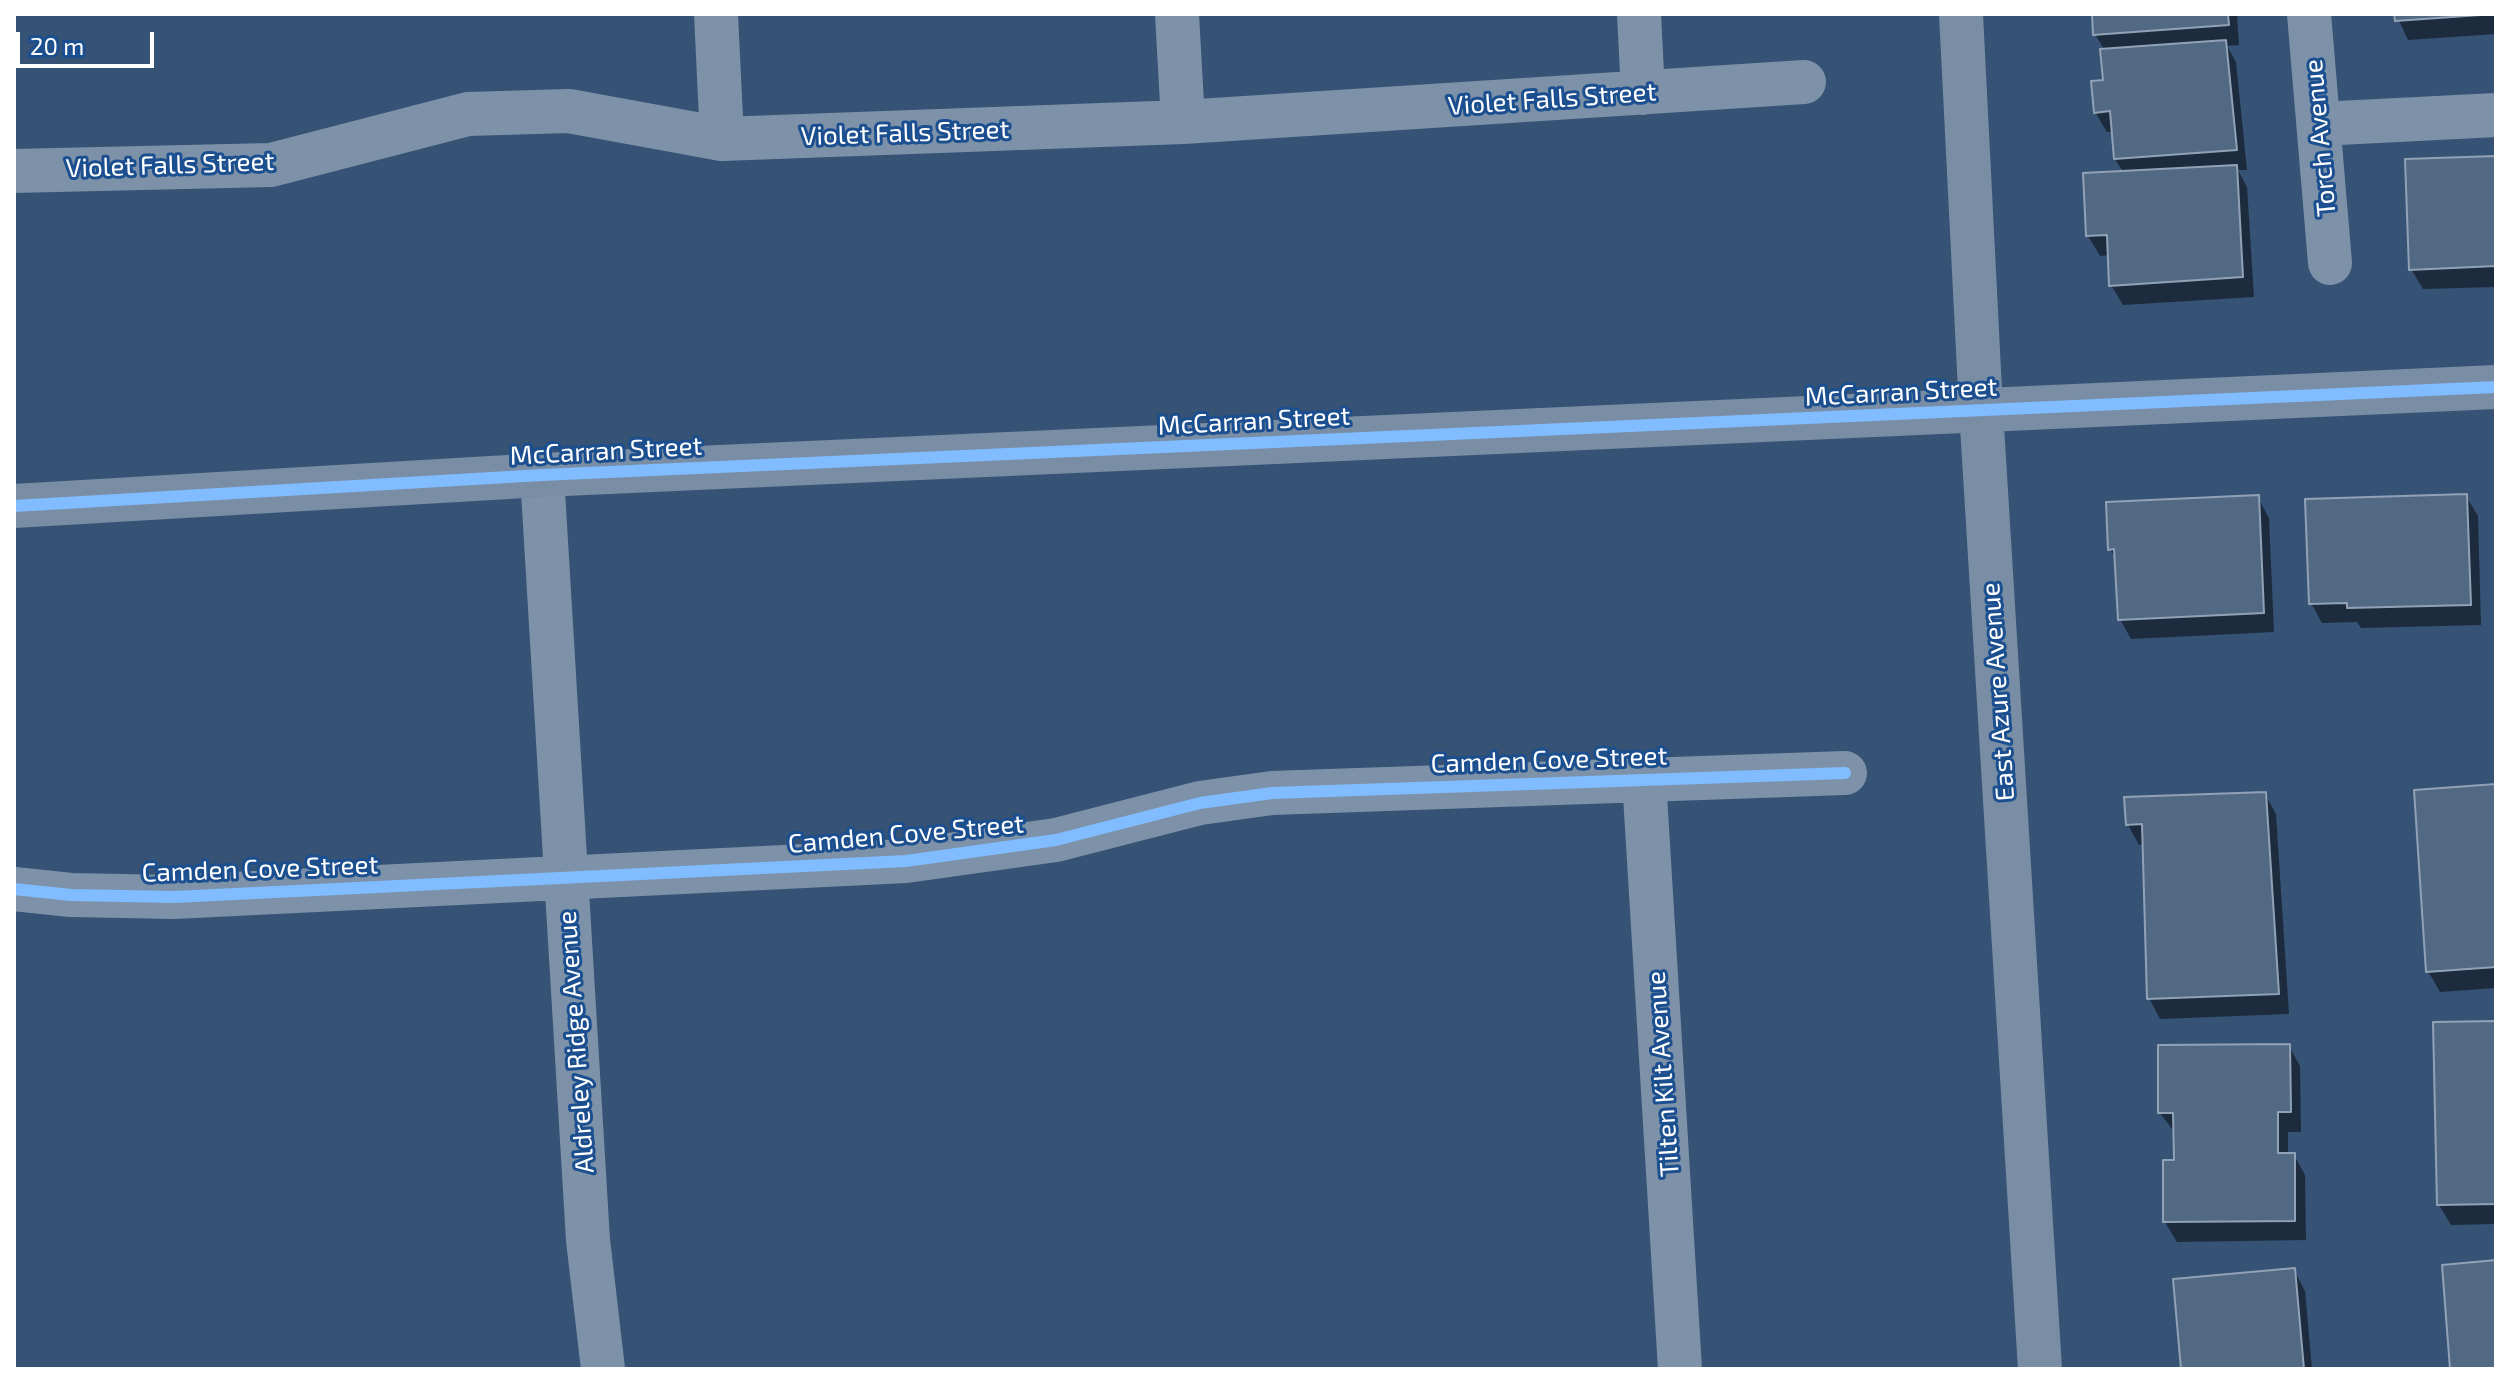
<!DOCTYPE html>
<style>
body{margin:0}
#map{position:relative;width:2510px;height:1383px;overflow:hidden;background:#365274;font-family:"Exo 2",sans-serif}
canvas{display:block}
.frame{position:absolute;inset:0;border:16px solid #fff;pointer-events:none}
.scale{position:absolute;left:16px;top:32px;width:138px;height:36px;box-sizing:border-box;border:4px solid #fff;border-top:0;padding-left:10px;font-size:24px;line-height:28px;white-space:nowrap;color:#fff;-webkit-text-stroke:6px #1b4f8f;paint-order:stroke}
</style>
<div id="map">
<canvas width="2510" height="1383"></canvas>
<div class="frame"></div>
<div class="scale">20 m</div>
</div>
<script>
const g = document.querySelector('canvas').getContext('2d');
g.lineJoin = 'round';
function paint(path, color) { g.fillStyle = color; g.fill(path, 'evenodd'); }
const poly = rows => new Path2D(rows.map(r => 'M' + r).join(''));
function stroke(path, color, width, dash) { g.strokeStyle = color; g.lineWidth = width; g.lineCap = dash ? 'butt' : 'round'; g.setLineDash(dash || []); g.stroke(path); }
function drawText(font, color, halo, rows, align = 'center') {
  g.font = font + ' "Exo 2",sans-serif'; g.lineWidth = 6; g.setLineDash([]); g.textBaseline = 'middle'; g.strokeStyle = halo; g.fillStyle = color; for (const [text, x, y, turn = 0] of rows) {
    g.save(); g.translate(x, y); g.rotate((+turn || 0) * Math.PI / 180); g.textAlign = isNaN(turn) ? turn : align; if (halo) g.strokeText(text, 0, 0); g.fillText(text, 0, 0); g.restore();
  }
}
paint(poly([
 [2094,14,2237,14,2239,45,2227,46,2236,62,2247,170,2238,170,2247,187,2254,297,2123,305,2111,285,2110,255,2100,256,2088,236,2124,173,2115,159,2114,132,2107,132,2095,112,2105,82,2105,51,2095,34],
 [2396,14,2496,14,2496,34,2408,40],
 [2496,158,2496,287,2423,289,2411,269],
 [2466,496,2478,516,2481,625,2361,628,2357,622,2322,623,2311,603],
 [2258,498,2269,518,2274,632,2131,639,2120,619,2117,561,2110,549],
 [2496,786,2496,988,2440,992,2428,971],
 [2265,794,2276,814,2289,1014,2160,1019,2149,998,2145,844,2139,845,2128,825],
 [2496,1023,2496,1224,2451,1225,2439,1205],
 [2289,1046,2300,1066,2301,1132,2288,1132,2288,1155,2294,1155,2305,1175,2306,1240,2177,1242,2165,1222,2176,1162,2175,1133,2160,1113],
 [2294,1270,2305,1291,2312,1369,2183,1369]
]), '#0007');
const building = poly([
 [2092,14,2228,14,2229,25,2093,35,2092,14],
 [2394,14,2495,14,2395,21,2394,14],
 [2226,40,2237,150,2114,159,2110,111,2094,113,2091,81,2103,80,2100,49,2226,40],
 [2496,156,2496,266,2409,270,2405,159,2496,156],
 [2237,165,2243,277,2109,286,2107,235,2086,236,2083,173,2237,165],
 [2467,494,2471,605,2347,608,2347,603,2309,604,2305,499,2467,494],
 [2259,495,2264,613,2118,620,2114,549,2108,550,2106,502,2259,495],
 [2496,784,2496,967,2426,972,2414,790,2496,784],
 [2266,792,2279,994,2147,999,2142,824,2126,825,2124,797,2266,792],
 [2496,1021,2496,1204,2437,1205,2433,1022,2496,1021],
 [2290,1044,2291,1112,2278,1112,2278,1153,2295,1153,2295,1221,2163,1222,2163,1160,2174,1160,2173,1113,2158,1113,2158,1045,2290,1044],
 [2496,1260,2496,1369,2450,1369,2442,1265,2496,1260],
 [2295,1268,2304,1369,2181,1369,2173,1279,2295,1268]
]);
paint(building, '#526984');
stroke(building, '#92a2b6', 2);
stroke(poly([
 [716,14,722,139],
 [1177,14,1183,122],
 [1639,14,1643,93],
 [2309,14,2330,263],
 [2319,124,2496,115],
 [14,171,271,165,468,114,569,111,722,139,1183,122,1804,82],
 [542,475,588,1240,603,1369],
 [1644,779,1680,1369],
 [14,889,71,895,174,897,906,861,1056,840,1200,803,1272,793,1845,773]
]), '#7d92a8', 44);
stroke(poly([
 [1961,14,1981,410,2040,1369],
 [14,506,542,475,2496,387]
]), '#798da4', 44);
stroke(poly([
 [14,506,542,475,2496,387],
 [14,889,71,895,174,897,906,861,1056,840,1200,803,1272,793,1845,773]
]), '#80bcff', 12);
drawText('26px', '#fff', '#1b4f8f', [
 ["Violet Falls Street",1552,99,-4],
 ["Violet Falls Street",905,133,-2],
 ["Torch Avenue",2320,138,-95],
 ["Violet Falls Street",170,165,-2],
 ["McCarran Street",1901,392,-3],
 ["McCarran Street",1254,421,-3],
 ["McCarran Street",606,451,-3],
 ["East Azure Avenue",1998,692,-94],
 ["Camden Cove Street",1549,760,-2],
 ["Camden Cove Street",906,834,-5],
 ["Camden Cove Street",260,869,-2],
 ["Aldreley Ridge Avenue",576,1042,-94],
 ["Tilten Kilt Avenue",1663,1074,-94]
]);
</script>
